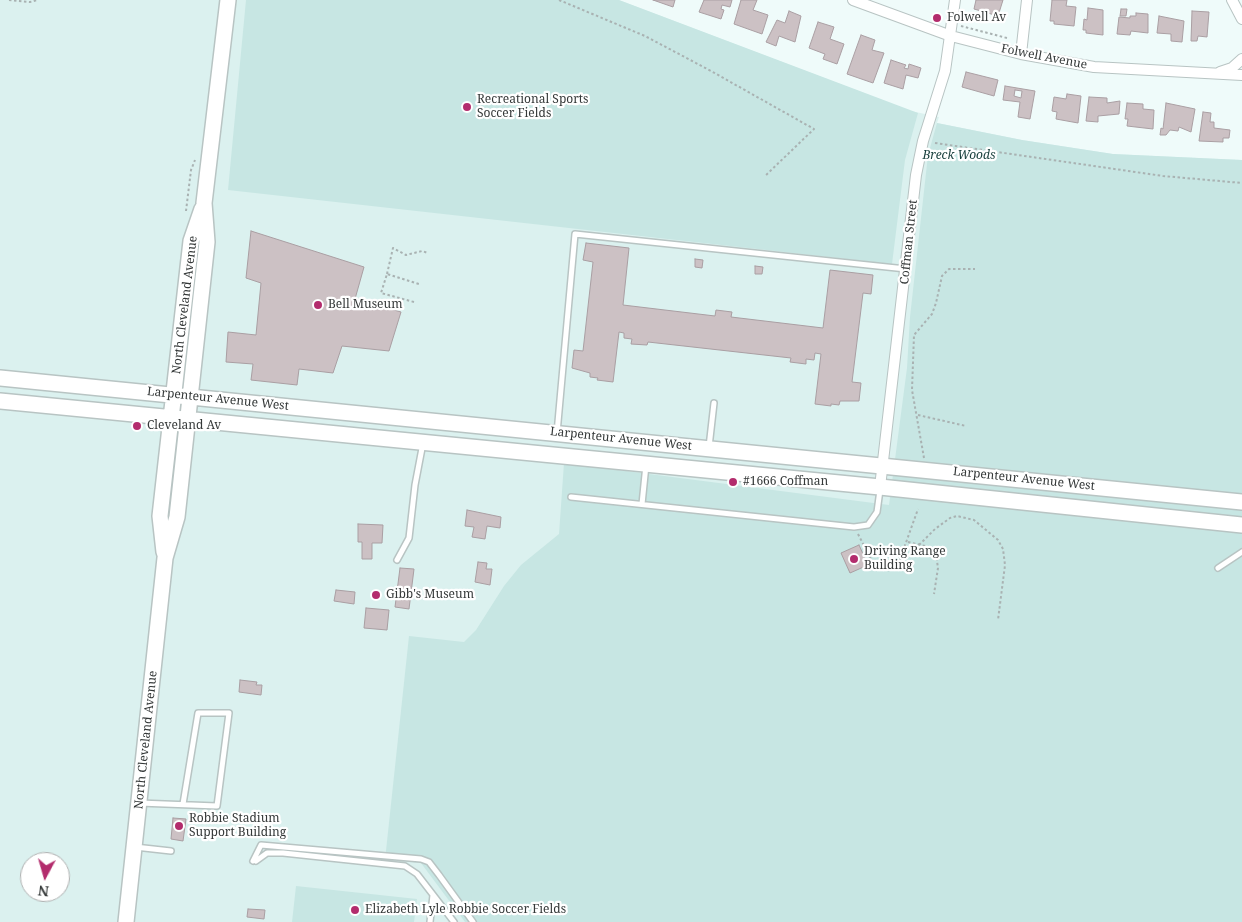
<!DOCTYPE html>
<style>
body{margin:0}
#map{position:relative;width:1242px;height:922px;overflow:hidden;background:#effbfa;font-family:"Noto Serif",serif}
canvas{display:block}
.north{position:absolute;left:20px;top:852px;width:50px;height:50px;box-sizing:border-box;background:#fff;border:1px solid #aeafaf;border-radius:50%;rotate:186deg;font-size:14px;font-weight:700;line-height:20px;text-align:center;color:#343838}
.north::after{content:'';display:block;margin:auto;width:18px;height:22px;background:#b32c6d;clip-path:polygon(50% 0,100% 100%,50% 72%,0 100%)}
</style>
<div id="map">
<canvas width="1242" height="922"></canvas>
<div class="north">N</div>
</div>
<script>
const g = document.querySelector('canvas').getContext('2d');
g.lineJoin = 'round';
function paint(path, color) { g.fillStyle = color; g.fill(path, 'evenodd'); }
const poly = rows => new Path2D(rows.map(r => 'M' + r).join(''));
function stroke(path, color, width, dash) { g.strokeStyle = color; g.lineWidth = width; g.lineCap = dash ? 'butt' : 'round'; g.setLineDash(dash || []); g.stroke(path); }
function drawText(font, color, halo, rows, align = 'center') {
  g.font = font + ' "Noto Serif",serif'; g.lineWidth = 4.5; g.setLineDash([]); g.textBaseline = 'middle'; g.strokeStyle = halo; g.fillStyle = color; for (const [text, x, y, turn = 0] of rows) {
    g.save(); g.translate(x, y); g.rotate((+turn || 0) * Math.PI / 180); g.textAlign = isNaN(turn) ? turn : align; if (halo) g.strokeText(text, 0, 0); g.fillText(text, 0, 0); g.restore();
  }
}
paint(poly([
 [0,0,619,0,911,111,939,117,937,123,1022,140,1113,154,1242,160,1242,922,0,922],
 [30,862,60,862,60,892,30,892]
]), '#dbf1ef');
paint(poly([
 [246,0,619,0,918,113,905,160,892,264,228,190],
 [937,123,1022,140,1113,154,1242,160,1242,922,465,922,421,863,385,860,409,636,464,642,476,630,504,586,521,565,559,534,564,463,889,505,907,368,910,317,928,155],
 [296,886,417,899,414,922,292,922]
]), '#c7e6e3');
const building = poly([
 [653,0,675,0,673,7,653,0],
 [704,0,732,0,730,7,722,5,721,9,724,10,721,19,699,12,704,0],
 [741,0,757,0,753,10,768,15,762,34,734,24,741,0],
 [976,0,1003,0,998,16,974,9,976,0],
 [1052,0,1067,0,1066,6,1076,7,1074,26,1054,24,1054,21,1050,21,1052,0],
 [1088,8,1103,10,1103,35,1086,33,1086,30,1083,30,1084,19,1087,20,1088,8],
 [1121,9,1127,9,1126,16,1120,16,1121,9],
 [789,11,801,16,795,42,779,36,776,46,766,42,777,20,785,23,789,11],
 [1192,11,1209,12,1207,37,1198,36,1197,41,1191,41,1192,11],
 [1136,13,1148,14,1148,33,1131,31,1130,35,1117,34,1119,17,1130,18,1130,16,1136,16,1136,13],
 [1159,16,1184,21,1182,42,1171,41,1171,34,1157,33,1159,16],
 [818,22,834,27,830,39,844,44,837,64,823,59,825,54,809,48,818,22],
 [861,35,875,40,872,50,884,53,873,83,847,74,861,35],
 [891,60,906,65,904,68,908,69,909,64,921,68,918,78,906,75,903,89,884,83,891,60],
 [966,72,998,80,994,96,962,87,966,72],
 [1005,86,1035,91,1030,119,1018,117,1020,102,1003,100,1005,86],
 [1015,90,1022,91,1021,98,1014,96,1015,90],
 [1067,94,1081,96,1078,123,1056,119,1057,112,1052,111,1054,97,1066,99,1067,94],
 [1089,97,1107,98,1107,103,1120,101,1119,114,1098,116,1098,122,1086,121,1089,97],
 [1127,103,1143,104,1143,109,1154,110,1153,129,1127,126,1128,119,1125,119,1127,103],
 [1166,103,1195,109,1191,132,1179,127,1178,131,1170,130,1166,135,1160,135,1161,128,1163,129,1166,103],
 [1203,112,1211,113,1210,122,1214,122,1214,128,1230,130,1229,138,1223,138,1223,142,1199,141,1203,112],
 [251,231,364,267,355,299,401,312,389,351,342,346,333,373,299,369,297,385,251,380,253,364,226,362,228,332,256,335,261,283,246,278,251,231],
 [586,243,629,248,623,305,715,316,716,310,732,312,731,317,823,328,830,270,873,275,871,294,863,293,852,382,861,383,859,401,840,401,839,405,831,404,831,406,815,404,821,354,815,353,814,360,806,359,806,364,790,362,791,358,648,342,647,345,631,344,632,339,624,338,624,333,619,332,613,382,597,380,598,378,590,377,590,373,572,368,574,350,583,351,593,262,583,260,586,243],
 [695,259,703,260,702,268,695,267,695,259],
 [755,266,763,267,762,274,755,274,755,266],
 [467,510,501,517,500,528,487,526,485,539,472,537,474,527,465,526,467,510],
 [358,524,383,525,382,543,372,543,372,559,362,559,362,542,358,542,358,524],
 [859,545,868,565,850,573,841,553,859,545],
 [478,562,487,563,486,569,492,569,490,585,475,582,478,562],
 [400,568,414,569,409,609,395,607,400,568],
 [336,590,355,592,354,604,334,601,336,590],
 [366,608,389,610,387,630,364,628,366,608],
 [240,680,257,682,256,685,262,685,261,695,239,692,240,680],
 [173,818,186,819,183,841,171,839,173,818],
 [248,909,265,910,264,919,247,917,248,909]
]);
paint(building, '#ccc1c4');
stroke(building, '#aa9fa3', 1);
const lane = poly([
 [557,433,575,234,906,269],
 [709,447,714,403],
 [571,497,854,527,868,525,877,512,880,490],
 [642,504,646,465],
 [397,560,409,538,415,485,423,443],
 [1218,568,1242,552],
 [139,803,217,806,229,713,198,713,183,804],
 [135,847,171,851],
 [253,861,261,845,421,859,429,862,439,875,473,922],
 [256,861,267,853,283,853,405,866,417,874,454,922],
 [430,922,433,895]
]);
const street = poly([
 [853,0,951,36,1021,54,1094,67,1242,75],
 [1232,0,1242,19],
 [1021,54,1027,0],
 [1220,72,1232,68,1242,59],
 [880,487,916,175,923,141,945,71,955,0]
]);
const secondary = poly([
 [0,378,1242,502],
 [0,401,880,487,1242,525],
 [164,552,160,516,191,241,202,209],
 [126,922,165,558,177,517,207,242,204,203,228,0]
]);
stroke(lane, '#b8c4c3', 8);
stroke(street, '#b8c4c3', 12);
stroke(secondary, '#b8c4c3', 18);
stroke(poly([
 [9,0,30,2,37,0],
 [559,0,645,36,711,71,814,129,765,176],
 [961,26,1007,38],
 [935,143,1163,176,1242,183],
 [186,211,191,170,195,160],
 [387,274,393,248,406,255,422,251,428,253],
 [414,302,381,293,387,274,419,284],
 [918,415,966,426],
 [924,458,912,390,914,335,932,314,936,303,942,276,949,269,975,269],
 [858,534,873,563,888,571,899,562,918,509],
 [908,542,925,546,936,554,938,568,934,594],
 [919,545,935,529,950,518,957,516,974,520,998,540,1003,549,1005,565,998,620]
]), '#a9b2b2', 2, [2.5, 2.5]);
stroke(lane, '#fff', 5);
stroke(street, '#fff', 10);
stroke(secondary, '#fff', 15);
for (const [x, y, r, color] of [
 [937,18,5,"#b32c6d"],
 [467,107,5,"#b32c6d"],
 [318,305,5,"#b32c6d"],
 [137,426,5,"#b32c6d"],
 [733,482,5,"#b32c6d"],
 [854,559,5,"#b32c6d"],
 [376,595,5,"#b32c6d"],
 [179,826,5,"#b32c6d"],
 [355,910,5,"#b32c6d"]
]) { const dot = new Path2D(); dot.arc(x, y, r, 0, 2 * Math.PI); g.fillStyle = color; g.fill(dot); stroke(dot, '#fff', 2); }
drawText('12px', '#343838', '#fff', [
 ["Folwell Av",947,18],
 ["Recreational Sports",477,100],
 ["Soccer Fields",477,114],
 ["Bell Museum",328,305],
 ["Cleveland Av",147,426],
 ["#1666 Coffman",743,482],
 ["Driving Range",864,552],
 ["Building",864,566],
 ["Gibb's Museum",386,595],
 ["Robbie Stadium",189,819],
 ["Support Building",189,833],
 ["Elizabeth Lyle Robbie Soccer Fields",365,910]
], 'left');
drawText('12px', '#343838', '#fff', [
 ["Folwell Avenue",1044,57,11],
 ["Coffman Street",909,242,-84],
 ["North Cleveland Avenue",185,305,-83],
 ["Larpenteur Avenue West",218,399,6],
 ["Larpenteur Avenue West",621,439,6],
 ["Larpenteur Avenue West",1024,479,6],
 ["North Cleveland Avenue",146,740,-84]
]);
drawText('italic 12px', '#153d3a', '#fff', [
 ["Breck Woods",959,156]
]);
</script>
